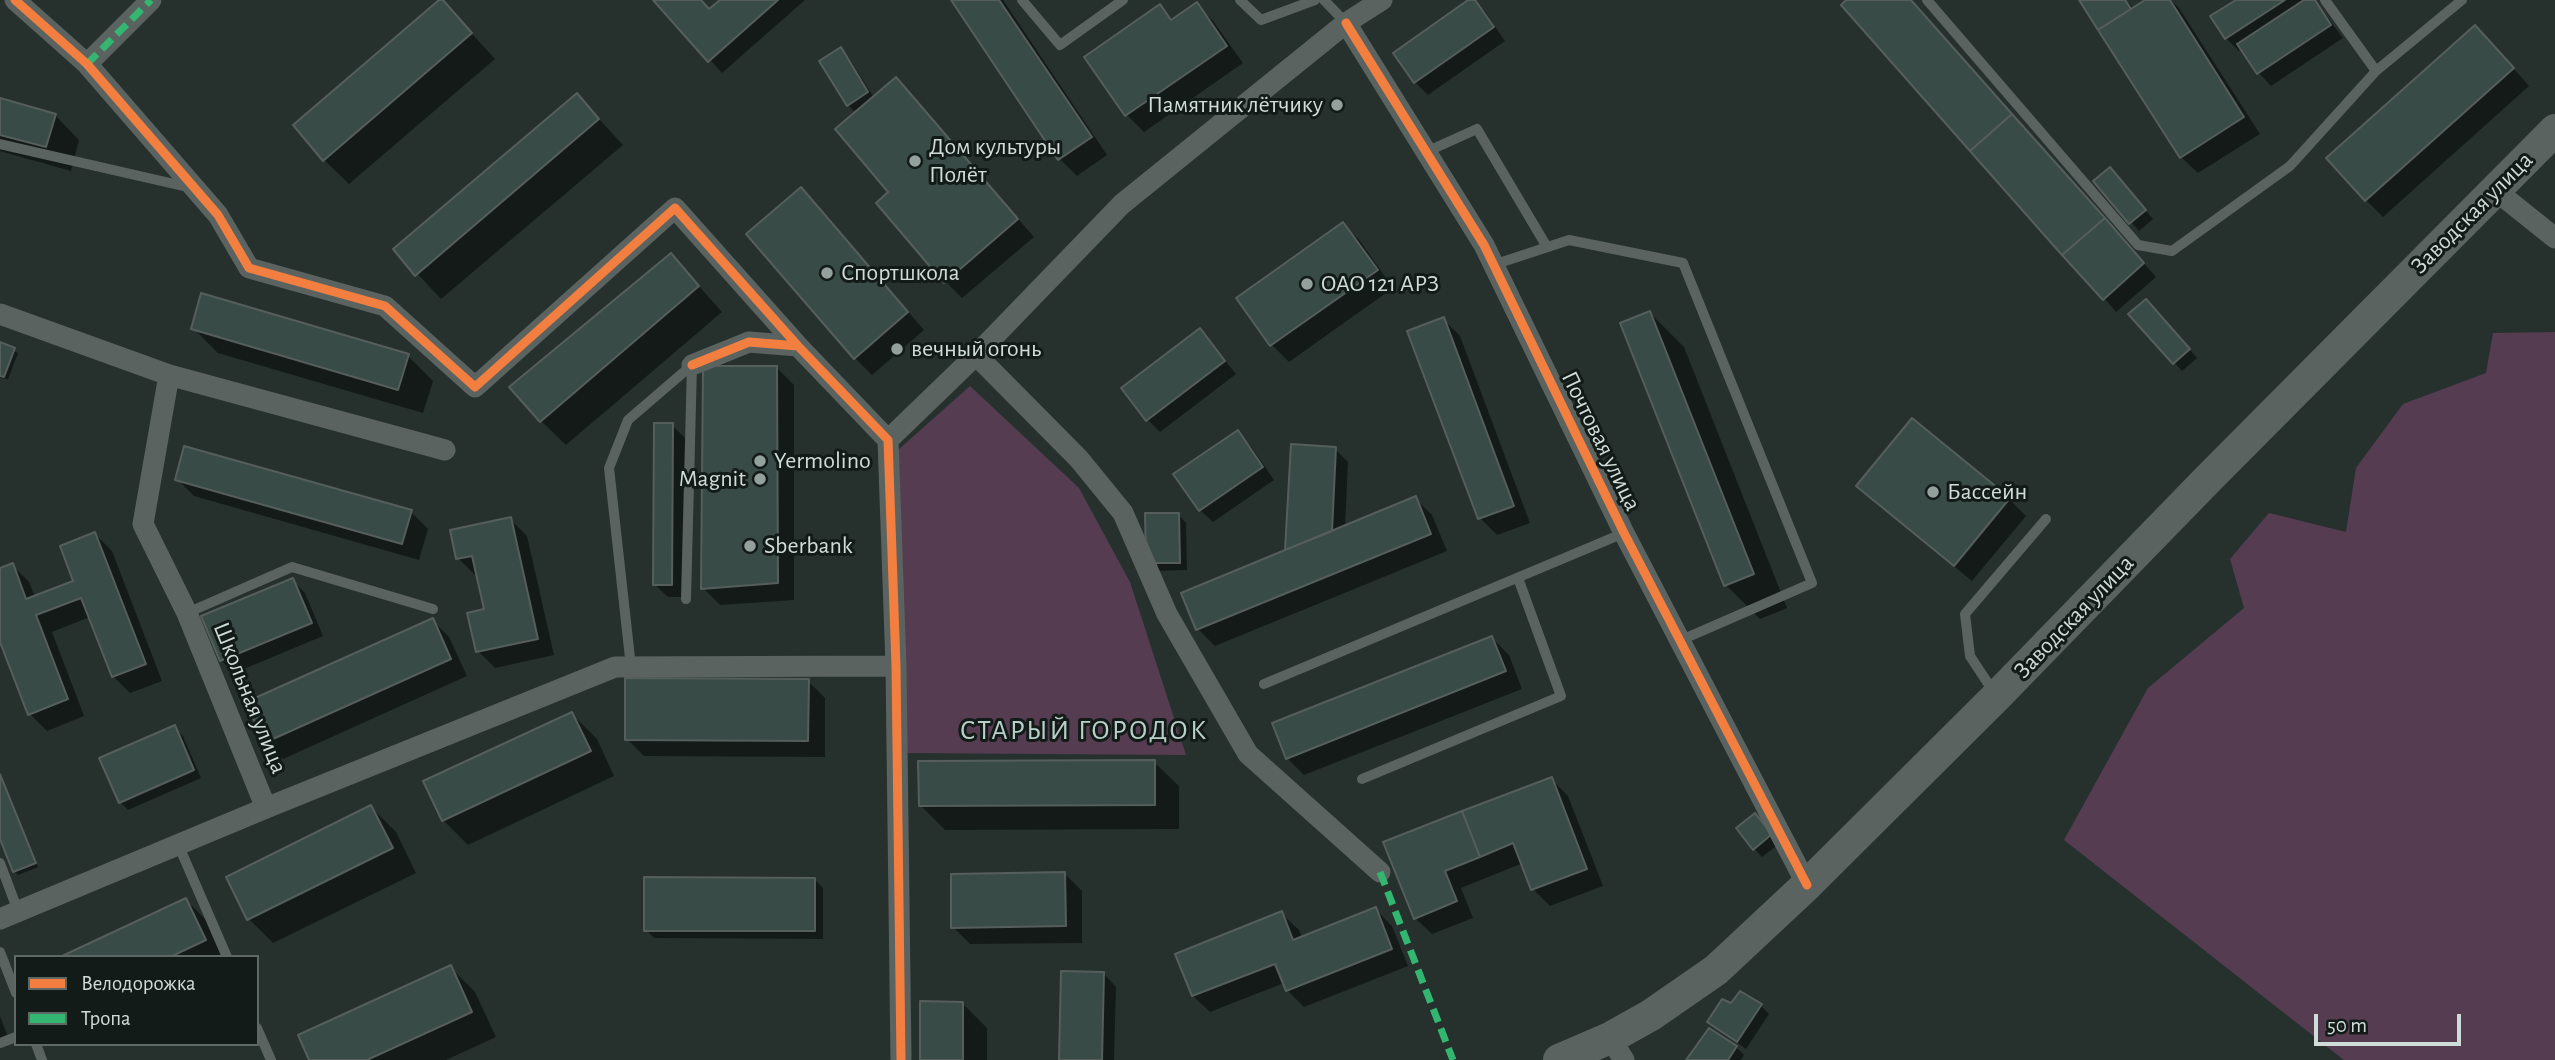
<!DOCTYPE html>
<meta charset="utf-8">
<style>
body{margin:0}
#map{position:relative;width:2555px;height:1060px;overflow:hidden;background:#26312e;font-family:"Alegreya Sans",sans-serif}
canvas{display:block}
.legend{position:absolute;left:14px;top:955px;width:245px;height:91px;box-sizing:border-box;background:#121b18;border:2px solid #5e6865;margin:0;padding:9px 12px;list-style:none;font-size:21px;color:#d0dcd8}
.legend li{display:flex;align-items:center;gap:14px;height:35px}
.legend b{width:35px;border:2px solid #5e6865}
.scale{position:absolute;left:2314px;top:1014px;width:147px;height:32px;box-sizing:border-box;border:4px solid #d0dcd8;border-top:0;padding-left:9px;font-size:21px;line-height:24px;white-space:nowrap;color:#d0dcd8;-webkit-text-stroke:5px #121b18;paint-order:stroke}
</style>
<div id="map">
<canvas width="2555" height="1060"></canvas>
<ul class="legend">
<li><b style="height:9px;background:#f27e40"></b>Велодорожка</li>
<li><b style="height:9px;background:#33b770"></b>Тропа</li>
</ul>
<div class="scale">50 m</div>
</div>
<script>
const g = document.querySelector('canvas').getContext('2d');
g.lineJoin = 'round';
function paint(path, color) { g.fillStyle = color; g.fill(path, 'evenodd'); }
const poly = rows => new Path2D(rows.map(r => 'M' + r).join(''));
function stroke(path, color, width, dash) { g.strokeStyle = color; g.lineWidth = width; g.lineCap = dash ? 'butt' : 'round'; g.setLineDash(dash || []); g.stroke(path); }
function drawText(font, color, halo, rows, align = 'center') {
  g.font = font + ' "Alegreya Sans",sans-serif'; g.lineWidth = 6; g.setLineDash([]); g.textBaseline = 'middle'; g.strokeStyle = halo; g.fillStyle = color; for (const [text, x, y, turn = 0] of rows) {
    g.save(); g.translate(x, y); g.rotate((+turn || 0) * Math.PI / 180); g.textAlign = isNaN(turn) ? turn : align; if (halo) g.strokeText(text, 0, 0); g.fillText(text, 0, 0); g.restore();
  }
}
paint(poly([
 [2555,332,2555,1060,2344,1060,2064,840,2148,688,2244,608,2230,559,2269,513,2346,532,2356,468,2403,404,2486,373,2493,333],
 [970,386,1079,488,1130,582,1186,755,907,753,898,450]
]), '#563c51');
paint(poly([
 [441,0,495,59,349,184,324,160],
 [656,0,700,0,710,11,723,0,805,0,722,73],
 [953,0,1003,0,1107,155,1077,176,1060,159],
 [1471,0,1485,12,1505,41,1428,95,1415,82],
 [1849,0,1911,0,2156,277,2116,312],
 [2081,0,2123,0,2134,17,2137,16,2127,0,2134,9,2148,0,2171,0,2179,8,2260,134,2198,173,2181,157],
 [2239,0,2317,0,2315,1,2343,38,2271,86,2259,73,2242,48,2239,51,2226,38],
 [1196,4,1213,21,1243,63,1144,132,1127,115,1087,57,1160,6,1173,20],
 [2492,44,2529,86,2383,217,2366,200],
 [841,50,849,58,874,98,896,79,1034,237,962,298,945,281,891,192,856,113,848,105],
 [577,95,623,145,441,299,395,250],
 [0,100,55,115,79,140,71,171,0,151],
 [2118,178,2153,219,2139,231,2096,181],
 [817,206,924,330,872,375,855,358],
 [1343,224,1360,241,1393,288,1289,362,1272,345,1238,298],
 [671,255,722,312,566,445,541,421],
 [2154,309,2197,358,2182,371,2131,314],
 [1650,313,1684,347,1787,608,1760,619,1726,585],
 [1443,319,1460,336,1530,523,1497,535,1480,518],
 [193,328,408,356,433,381,423,413,218,353],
 [1200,330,1236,374,1160,432,1148,420],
 [0,344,18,353,8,379,0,378],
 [777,368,794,385,794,600,720,605,703,588],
 [672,425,685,438,684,597,668,597,655,585],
 [1237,432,1250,445,1274,480,1213,522,1200,510],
 [1335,449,1348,462,1345,527,1415,498,1432,515,1447,551,1215,646,1198,629,1183,594,1288,551,1287,549],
 [177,479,411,512,428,529,419,560,194,496],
 [1859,486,2009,499,2026,516,1972,581,1876,503],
 [1178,514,1186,523,1187,570,1156,571,1147,563],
 [510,519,527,536,554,655,495,668,478,651,486,610,478,575,475,575,458,558],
 [95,534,112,551,162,681,130,693,113,676,90,617,52,632,84,716,47,731,30,714,0,637,0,570,12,565,29,582,35,597,76,582],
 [292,580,305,593,323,636,234,673,221,660],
 [432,620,449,637,467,676,283,759,266,742],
 [1492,638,1509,655,1522,689,1304,775,1287,758],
 [808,681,825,698,825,757,644,756,627,739],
 [572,714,597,739,614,776,468,845,443,820],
 [174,727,183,736,201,778,128,810,120,802],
 [1154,762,1179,786,1179,829,945,830,920,805],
 [0,772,38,867,18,875,14,871,0,835],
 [1551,779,1568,796,1603,886,1550,906,1533,889,1523,863,1461,888,1473,918,1432,934,1415,918,1386,843],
 [371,807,396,832,416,873,273,943,248,918],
 [1755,815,1779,844,1762,857,1754,848],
 [1065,874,1082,891,1082,943,970,944,953,927],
 [815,880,823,888,823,939,654,938,646,930],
 [186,900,211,925,226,957,64,957],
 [1375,909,1392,926,1408,966,1304,1007,1287,990,1284,983,1210,1012,1193,996,1282,914,1299,930,1302,938],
 [451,968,475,992,496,1037,446,1060,311,1060],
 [1104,974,1116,987,1114,1060,1060,1060],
 [1740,993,1761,1006,1769,1014,1746,1049,1709,1022,1731,1005],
 [962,1003,987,1028,987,1060,921,1060],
 [0,1016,9,1040,0,1044],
 [1736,1047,1744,1055,1741,1060,1689,1060]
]), '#0007');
const building = poly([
 [439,0,443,0,472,33,323,161,293,125,439,0],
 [653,0,701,0,709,9,720,0,778,0,708,62,653,0],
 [951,0,999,0,1092,137,1058,160,951,0],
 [1468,0,1475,0,1494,27,1414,83,1393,53,1468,0],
 [1846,0,1911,0,2012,114,1970,151,1841,5,1846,0],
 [2079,0,2125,0,2131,9,2098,30,2079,0],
 [2145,0,2170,0,2244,117,2180,158,2098,30,2145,0],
 [2236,0,2285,0,2225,39,2210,16,2236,0],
 [2304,0,2315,0,2331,25,2257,74,2237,44,2304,0],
 [1197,2,1227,46,1125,116,1084,57,1160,4,1171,20,1197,2],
 [2475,25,2514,68,2365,201,2326,158,2475,25],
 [841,47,868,92,847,106,819,61,841,47],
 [896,77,1018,219,944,283,876,203,888,192,835,129,896,77],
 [577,93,599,119,415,276,393,249,577,93],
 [0,98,56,114,46,147,0,135,0,98],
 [2012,114,2105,218,2062,255,1970,151,2012,114],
 [2110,167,2146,210,2129,224,2093,181,2110,167],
 [801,187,908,312,854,359,746,234,801,187],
 [2105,218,2144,263,2103,300,2062,255,2105,218],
 [1343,222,1378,270,1270,346,1236,298,1343,222],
 [671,253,699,286,540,422,509,387,671,253],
 [201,293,409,354,398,390,191,329,201,293],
 [2146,299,2190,349,2173,364,2128,314,2146,299],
 [1650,311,1754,574,1724,586,1620,323,1650,311],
 [1444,317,1514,506,1478,519,1407,331,1444,317],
 [1200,328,1225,361,1146,421,1121,388,1200,328],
 [0,342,15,348,4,377,0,376,0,342],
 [703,366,777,366,778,583,701,589,703,366],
 [1912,418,2010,498,1954,566,1856,486,1912,418],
 [654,423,673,423,672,585,653,585,654,423],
 [1238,430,1263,467,1199,511,1173,474,1238,430],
 [1291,444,1336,447,1332,531,1285,550,1291,444],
 [184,446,412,510,402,544,175,480,184,446],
 [1416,496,1431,534,1196,630,1181,593,1416,496],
 [1145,513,1179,513,1180,563,1146,563,1145,513],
 [511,517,538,639,476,652,467,613,484,609,472,556,456,559,450,530,511,517],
 [95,532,146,664,112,677,81,598,36,615,68,699,28,715,0,642,0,568,13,563,26,599,73,581,60,546,95,532],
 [293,578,312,623,220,661,201,616,293,578],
 [433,618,451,659,264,743,246,702,433,618],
 [1492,636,1506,671,1286,759,1272,723,1492,636],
 [625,678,809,679,808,741,625,740,625,678],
 [572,712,591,751,442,821,423,781,572,712],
 [175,725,194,770,119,803,99,758,175,725],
 [1155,760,1155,805,919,806,918,761,1155,760],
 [0,774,36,863,13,872,0,839,0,774],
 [1552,777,1587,869,1531,890,1513,843,1480,857,1462,811,1552,777],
 [371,805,393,848,247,920,226,877,371,805],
 [1462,811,1480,857,1445,871,1457,901,1414,919,1383,842,1462,811],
 [1755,813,1772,834,1753,850,1736,828,1755,813],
 [1065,872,1066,926,951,928,951,874,1065,872],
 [644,877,815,878,815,931,644,931,644,877],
 [186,898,206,940,170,957,60,957,186,898],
 [1376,907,1392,949,1286,991,1275,964,1192,996,1175,954,1282,911,1293,940,1376,907],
 [451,965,472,1012,367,1060,309,1060,298,1035,451,965],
 [1061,971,1104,972,1102,1060,1059,1060,1061,971],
 [1740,991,1762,1004,1737,1042,1707,1022,1722,999,1731,1003,1740,991],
 [920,1001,963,1002,963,1060,920,1060,920,1001],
 [1709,1028,1737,1046,1728,1060,1686,1060,1709,1028]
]);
paint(building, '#394b47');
stroke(building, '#555e5b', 2);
stroke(poly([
 [1022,0,1060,45,1123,0],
 [1240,0,1261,20,1315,0],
 [1324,0,1346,23],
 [1927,0,2138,245,2172,251,2290,166,2376,71,2462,0],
 [2325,0,2376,71],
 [0,144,192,188],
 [1426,152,1477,129,1547,247],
 [1493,265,1569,240,1683,263,1812,583,1679,641],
 [686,599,692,365],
 [187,613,292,567,433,609],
 [631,667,609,468,628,420,692,365],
 [1264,684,1624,533],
 [1995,694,1970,656,1965,614,2046,519],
 [1362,779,1561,696,1518,578],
 [178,844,227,957],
 [0,863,18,911],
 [0,952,16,993],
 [257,1028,271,1060],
 [0,1043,16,1037],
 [36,1044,42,1060]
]), '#5b6361', 10);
stroke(poly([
 [15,0,87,64,218,215,249,268,385,306,475,387,675,208,798,346],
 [1346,23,1484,245,1624,533,1807,885],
 [87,64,151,0],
 [2495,190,2555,238],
 [0,314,169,375,445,450],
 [976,355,1122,204,1346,23,1382,0],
 [692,365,749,342,798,346,888,440,896,666,901,1060],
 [888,440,976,355,1079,459,1123,513,1167,614,1248,754,1380,872],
 [266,808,615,667,896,666],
 [0,919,266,808,187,613,143,524,169,375],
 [1610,1038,1624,1060]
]), '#5b6361', 21);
stroke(poly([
 [1559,1060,1610,1038,1651,1015,1716,970,1807,885,1997,696,2207,480,2555,130]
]), '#5b6361', 32);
stroke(poly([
 [87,64,151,0],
 [1380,872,1453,1060]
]), '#33b770', 7, [14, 7]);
stroke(poly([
 [15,0,87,64,218,215,249,268,385,306,475,387,675,208,798,346],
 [1346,23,1484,245,1624,533,1807,885],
 [692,365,749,342,798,346,888,440,896,666,901,1060]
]), '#f27e40', 9);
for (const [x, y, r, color] of [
 [1337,105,7,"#94a09c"],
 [915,161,7,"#94a09c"],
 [827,273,7,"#94a09c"],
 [1307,284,7,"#94a09c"],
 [897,349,7,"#94a09c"],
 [760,461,7,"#94a09c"],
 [760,479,7,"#94a09c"],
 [1933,492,7,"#94a09c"],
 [750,546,7,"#94a09c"]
]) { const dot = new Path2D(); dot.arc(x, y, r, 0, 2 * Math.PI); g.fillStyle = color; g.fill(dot); stroke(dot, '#121b18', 2.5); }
drawText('24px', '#d0dcd8', '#121b18', [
 ["Памятник лётчику",1323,105,"right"],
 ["Дом культуры",929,147],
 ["Полёт",929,175],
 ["Спортшкола",841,273],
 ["OAO 121 АРЗ",1321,284],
 ["вечный огонь",911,349],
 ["Yermolino",774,461],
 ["Magnit",746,479,"right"],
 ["Бассейн",1947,492],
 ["Sberbank",764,546]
], 'left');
drawText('24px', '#d0dcd8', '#121b18', [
 ["Заводская улица",2472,213,-45],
 ["Почтовая улица",1601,441,64],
 ["Заводская улица",2074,617,-46],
 ["Школьная улица",250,698,68]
]);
g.letterSpacing = '2px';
drawText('28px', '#b9d0ca', '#121b18', [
 ["СТАРЫЙ ГОРОДОК",1084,731]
]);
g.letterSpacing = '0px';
</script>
